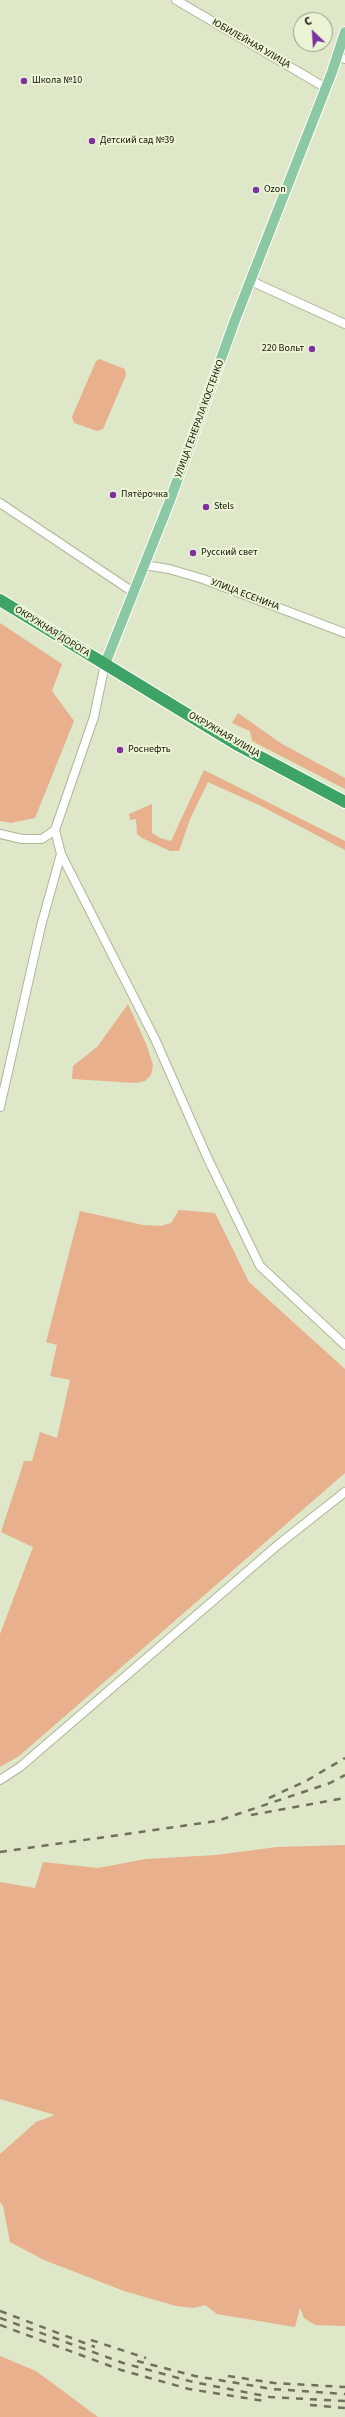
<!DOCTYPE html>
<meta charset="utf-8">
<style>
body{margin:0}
#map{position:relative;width:345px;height:2417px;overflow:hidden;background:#dee7c8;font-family:"Source Sans 3",sans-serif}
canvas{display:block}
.north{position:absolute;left:293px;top:12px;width:40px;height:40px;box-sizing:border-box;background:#ebf5d5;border:1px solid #939a83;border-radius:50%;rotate:335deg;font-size:11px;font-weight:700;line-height:16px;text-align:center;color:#101208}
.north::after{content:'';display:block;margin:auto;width:14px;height:18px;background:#7e2fa0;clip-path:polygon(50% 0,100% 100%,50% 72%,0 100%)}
</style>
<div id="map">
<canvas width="345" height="2417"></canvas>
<div class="north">С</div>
</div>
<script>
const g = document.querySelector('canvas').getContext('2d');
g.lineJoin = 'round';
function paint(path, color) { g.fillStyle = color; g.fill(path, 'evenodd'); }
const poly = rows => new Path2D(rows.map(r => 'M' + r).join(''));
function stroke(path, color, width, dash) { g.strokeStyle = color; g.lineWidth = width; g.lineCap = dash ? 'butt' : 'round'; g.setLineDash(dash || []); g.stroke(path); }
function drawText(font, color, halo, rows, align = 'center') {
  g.font = font + ' "Source Sans 3",sans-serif'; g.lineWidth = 4; g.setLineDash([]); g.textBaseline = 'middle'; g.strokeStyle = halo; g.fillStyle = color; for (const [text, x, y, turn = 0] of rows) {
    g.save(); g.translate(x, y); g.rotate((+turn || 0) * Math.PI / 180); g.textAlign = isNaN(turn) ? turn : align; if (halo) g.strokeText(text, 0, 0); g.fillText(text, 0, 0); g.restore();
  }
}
paint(poly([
 [99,359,125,369,126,375,103,429,97,431,74,423,72,417,96,361],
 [0,623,62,664,52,691,74,721,35,818,11,823,0,821],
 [238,713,282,744,345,778,345,789,252,741,250,731,232,723],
 [204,770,345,841,345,850,259,805,208,782,190,819,179,851,170,851,142,838,137,834,136,819,130,820,129,814,152,804,152,833,160,838,171,841],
 [128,1004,147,1046,153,1065,151,1075,145,1081,136,1083,72,1079,73,1066,97,1047],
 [179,1210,215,1213,249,1282,345,1369,345,1473,19,1756,0,1767,0,1634,33,1547,1,1532,24,1461,32,1461,40,1432,57,1438,70,1380,50,1376,57,1345,46,1342,80,1211,143,1225,161,1226,171,1223],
 [345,1845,345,2326,315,2325,304,2318,300,2308,295,2327,217,2314,205,2305,194,2308,176,2306,124,2291,44,2260,10,2242,3,2206,0,2202,0,2154,36,2122,55,2115,0,2099,0,1882,35,1888,43,1862,98,1868,146,1859,216,1855,277,1847],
 [0,2356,36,2371,98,2417,0,2417]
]), '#e8b08d');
const minor = poly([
 [176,0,326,88],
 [337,56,345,59],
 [251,281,345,324],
 [0,503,133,592],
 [144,565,169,569,203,579,345,633],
 [55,830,61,854,155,1039,208,1159,260,1266,345,1345],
 [55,830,94,717,105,664],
 [0,834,22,839,42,839,55,830],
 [0,1107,41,926,61,854],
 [0,1780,20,1767,279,1544,345,1492]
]);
const major = poly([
 [105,664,169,503,235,320,332,72,345,32]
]);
const highway = poly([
 [0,600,236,744,345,802]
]);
stroke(minor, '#aeb698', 10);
stroke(major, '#fff', 12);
stroke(highway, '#fff', 14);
stroke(minor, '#fff', 8);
stroke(major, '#8bc8a3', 10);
stroke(highway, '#3da366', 12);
stroke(poly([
 [269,1798,306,1781,345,1758],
 [251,1815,345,1798],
 [0,1852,217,1821,330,1783,345,1775],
 [0,2311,95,2347],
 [0,2318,123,2363,193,2382,270,2397,345,2401],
 [0,2325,121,2370,189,2389,264,2401],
 [91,2340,146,2358],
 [137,2361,195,2376,272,2389,345,2394],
 [228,2376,274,2383,345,2387],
 [310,2405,345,2408]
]), '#6d725e', 2.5, [7, 7]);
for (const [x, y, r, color] of [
 [24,81,4,"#7e2fa0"],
 [92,141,4,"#7e2fa0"],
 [256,190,4,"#7e2fa0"],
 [312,349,4,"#7e2fa0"],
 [113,495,4,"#7e2fa0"],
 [206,507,4,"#7e2fa0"],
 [193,553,4,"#7e2fa0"],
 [120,750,4,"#7e2fa0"]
]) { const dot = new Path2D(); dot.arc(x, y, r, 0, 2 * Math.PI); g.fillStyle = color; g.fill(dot); stroke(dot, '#ebf5d5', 1.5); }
drawText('10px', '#101208', '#ebf5d5', [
 ["ЮБИЛЕЙНАЯ УЛИЦА",251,44,30],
 ["УЛИЦА ГЕНЕРАЛА КОСТЕНКО",200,419,-70],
 ["УЛИЦА ЕСЕНИНА",245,595,21],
 ["ОКРУЖНАЯ ДОРОГА",52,632,32],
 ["ОКРУЖНАЯ УЛИЦА",224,735,30]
]);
drawText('10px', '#101208', '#ebf5d5', [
 ["Школа №10",32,81],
 ["Детский сад №39",100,141],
 ["Ozon",264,190],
 ["220 Вольт",304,349,"right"],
 ["Пятёрочка",121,495],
 ["Stels",214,507],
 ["Русский свет",201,553],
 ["Роснефть",128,750]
], 'left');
</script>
